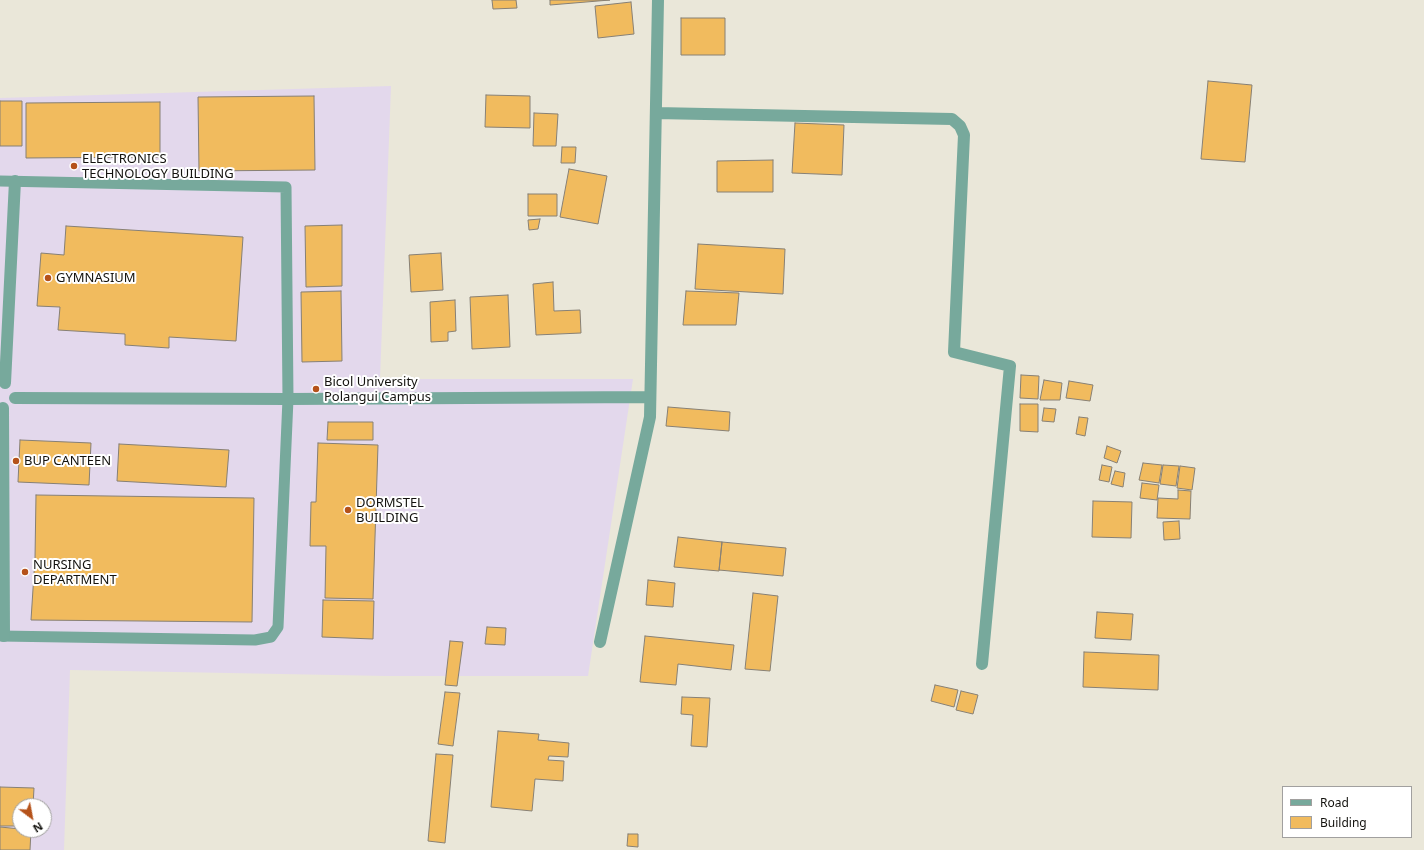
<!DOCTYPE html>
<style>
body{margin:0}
#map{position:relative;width:1424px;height:850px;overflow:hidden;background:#eae7d9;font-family:"Noto Sans",sans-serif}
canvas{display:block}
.legend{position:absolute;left:1282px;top:786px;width:130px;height:52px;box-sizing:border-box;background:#fff;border:1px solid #a1a09f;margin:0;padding:5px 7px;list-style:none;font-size:12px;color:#13120e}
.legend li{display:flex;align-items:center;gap:8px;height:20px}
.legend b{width:20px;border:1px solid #a1a09f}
.north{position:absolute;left:12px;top:798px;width:40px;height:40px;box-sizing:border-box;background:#fff;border:1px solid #a1a09f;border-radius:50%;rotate:148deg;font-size:11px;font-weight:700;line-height:16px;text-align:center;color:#13120e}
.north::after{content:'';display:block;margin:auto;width:14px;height:18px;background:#b5521a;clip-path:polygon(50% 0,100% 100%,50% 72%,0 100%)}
</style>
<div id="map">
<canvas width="1424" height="850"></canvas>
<ul class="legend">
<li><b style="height:5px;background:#77a99c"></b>Road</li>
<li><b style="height:11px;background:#f1bb5e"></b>Building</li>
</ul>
<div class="north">N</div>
</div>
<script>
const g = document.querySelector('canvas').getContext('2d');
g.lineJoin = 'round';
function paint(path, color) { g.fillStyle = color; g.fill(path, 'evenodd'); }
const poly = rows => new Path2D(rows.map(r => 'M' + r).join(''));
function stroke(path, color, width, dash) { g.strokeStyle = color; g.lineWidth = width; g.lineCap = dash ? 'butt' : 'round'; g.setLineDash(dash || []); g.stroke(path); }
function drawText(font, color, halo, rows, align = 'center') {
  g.font = font + ' "Noto Sans",sans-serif'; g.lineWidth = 4; g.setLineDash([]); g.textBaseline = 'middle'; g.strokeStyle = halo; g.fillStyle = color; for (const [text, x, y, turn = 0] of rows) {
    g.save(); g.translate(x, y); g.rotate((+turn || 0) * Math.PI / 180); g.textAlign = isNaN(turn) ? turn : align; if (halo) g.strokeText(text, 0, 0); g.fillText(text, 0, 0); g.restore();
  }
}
paint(poly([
 [391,86,380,379,633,379,588,676,387,676,70,670,64,850,0,850,0,98],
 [20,806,44,806,44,830,20,830]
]), '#e3d8ec');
const building = poly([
 [492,0,516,0,517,8,493,9,492,0],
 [550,0,610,0,550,5,550,0],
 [631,2,634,34,598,38,595,6,631,2],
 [681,18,725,18,725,55,681,55,681,18],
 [1208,81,1252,85,1245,162,1201,159,1208,81],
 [486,95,530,96,530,128,485,127,486,95],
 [314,96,315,170,199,171,198,97,314,96],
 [0,101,22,101,22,146,0,146,0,101],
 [160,102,160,157,26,158,26,103,160,102],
 [534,113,558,114,556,146,533,146,534,113],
 [795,123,844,125,842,175,792,173,795,123],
 [562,147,576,147,575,163,561,163,562,147],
 [773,160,773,192,717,192,717,161,773,160],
 [569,169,607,176,598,224,560,217,569,169],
 [528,194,557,194,557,216,528,216,528,194],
 [540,219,538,229,529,230,528,220,540,219],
 [342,225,342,286,306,287,305,226,342,225],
 [66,226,243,237,236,341,169,337,169,348,125,345,125,334,58,330,60,307,37,306,41,253,64,255,66,226],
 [698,244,785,249,783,294,695,289,698,244],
 [441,253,443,290,411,292,409,255,441,253],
 [553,282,554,311,580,310,581,333,536,335,533,284,553,282],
 [341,291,342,361,302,362,301,292,341,291],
 [686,291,739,293,736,325,683,325,686,291],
 [508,295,510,347,472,349,470,297,508,295],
 [455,300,456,331,448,332,448,341,431,342,430,302,455,300],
 [1021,375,1039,376,1038,399,1020,398,1021,375],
 [1044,380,1062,383,1060,400,1040,400,1044,380],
 [1069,381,1093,385,1090,401,1066,398,1069,381],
 [1020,404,1038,404,1038,432,1020,431,1020,404],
 [668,407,730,412,729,431,666,426,668,407],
 [1044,408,1056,409,1054,422,1042,421,1044,408],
 [1079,417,1088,418,1085,436,1076,434,1079,417],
 [328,422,373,422,373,440,327,440,328,422],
 [20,440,91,443,89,485,18,482,20,440],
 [318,443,378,445,373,599,325,598,326,546,310,546,311,502,316,502,318,443],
 [119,444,229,450,226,487,117,481,119,444],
 [1107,446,1121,451,1117,463,1104,458,1107,446],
 [1143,463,1162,465,1159,483,1139,480,1143,463],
 [1102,465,1112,467,1109,482,1099,480,1102,465],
 [1163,465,1179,466,1176,486,1160,484,1163,465],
 [1180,466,1195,468,1192,490,1177,488,1180,466],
 [1115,471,1125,473,1123,487,1111,484,1115,471],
 [1142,483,1159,485,1157,500,1140,498,1142,483],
 [1178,490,1191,491,1190,519,1157,518,1158,498,1178,499,1178,490],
 [36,495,254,498,252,622,31,620,35,558,36,495],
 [1093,501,1132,502,1131,538,1092,537,1093,501],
 [1179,521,1180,539,1164,540,1163,522,1179,521],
 [678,537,722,542,719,571,674,567,678,537],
 [722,542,786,548,783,576,719,570,722,542],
 [648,580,675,583,673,607,646,605,648,580],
 [753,593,778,596,770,671,745,669,753,593],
 [323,600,374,601,373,639,322,637,323,600],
 [1097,612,1133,614,1131,640,1095,638,1097,612],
 [487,627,506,628,505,645,485,644,487,627],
 [645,636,734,645,731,670,678,664,676,685,640,682,645,636],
 [450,641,463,642,457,686,445,685,450,641],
 [1084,652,1159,655,1158,690,1083,687,1084,652],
 [935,685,958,690,954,707,931,701,935,685],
 [961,691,978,695,973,714,956,710,961,691],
 [445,692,460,693,453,746,438,744,445,692],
 [682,697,710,698,707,747,691,746,693,715,681,714,682,697],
 [498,731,539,734,538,740,569,743,568,757,549,756,548,760,564,761,563,781,535,779,532,811,491,807,498,731],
 [436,754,453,755,445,843,428,841,436,754],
 [0,787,34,788,33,806,20,806,20,826,0,826,0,787],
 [0,827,31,830,30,850,0,850,0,827],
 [628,834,638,834,638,847,627,846,628,834]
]);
paint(building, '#f1bb5e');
stroke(building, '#878075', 1);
stroke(poly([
 [0,181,286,187,288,399,278,627,271,637,255,640,0,636]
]), '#77a99c', 11);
stroke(poly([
 [656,113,952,119,960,126,964,135,954,352,1010,366,982,664],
 [5,383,15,181],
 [15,398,288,399,650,397],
 [3,408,4,636],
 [600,642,650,417,658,0]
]), '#77a99c', 12);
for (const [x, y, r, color] of [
 [74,166,4,"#b5521a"],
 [48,278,4,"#b5521a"],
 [316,389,4,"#b5521a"],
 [16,461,4,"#b5521a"],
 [348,510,4,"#b5521a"],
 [25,572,4,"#b5521a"]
]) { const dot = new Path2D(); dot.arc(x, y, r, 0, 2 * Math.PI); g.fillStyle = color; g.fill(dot); stroke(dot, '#fff', 1.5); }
drawText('13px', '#13120e', '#fff', [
 ["ELECTRONICS",82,159],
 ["TECHNOLOGY BUILDING",82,174],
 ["GYMNASIUM",56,278],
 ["Bicol University",324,382],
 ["Polangui Campus",324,397],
 ["BUP CANTEEN",24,461],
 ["DORMSTEL",356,503],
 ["BUILDING",356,518],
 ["NURSING",33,565],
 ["DEPARTMENT",33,580]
], 'left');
</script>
